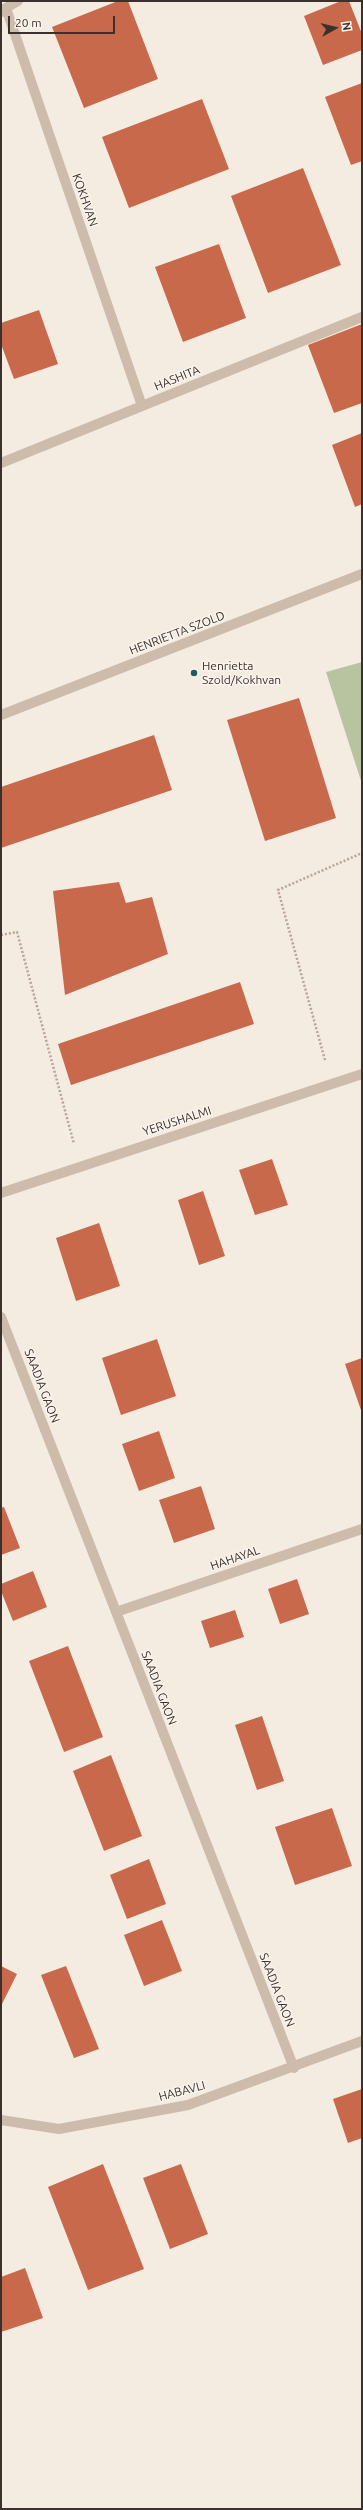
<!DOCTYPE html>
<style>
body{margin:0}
#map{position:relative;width:363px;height:2510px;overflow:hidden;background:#f4ebe1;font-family:Ubuntu,sans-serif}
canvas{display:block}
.frame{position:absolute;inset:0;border:2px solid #3b302b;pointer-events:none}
.north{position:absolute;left:315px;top:8px;width:40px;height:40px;-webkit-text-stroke:3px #fbf5ee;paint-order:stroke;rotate:82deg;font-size:11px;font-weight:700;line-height:16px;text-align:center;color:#3b302b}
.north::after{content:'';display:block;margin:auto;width:14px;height:18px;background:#3b302b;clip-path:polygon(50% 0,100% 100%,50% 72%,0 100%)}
.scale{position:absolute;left:8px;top:16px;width:107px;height:18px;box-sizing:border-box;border:2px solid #3b302b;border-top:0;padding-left:5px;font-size:12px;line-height:14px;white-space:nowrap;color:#3b302b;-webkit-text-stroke:3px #fbf5ee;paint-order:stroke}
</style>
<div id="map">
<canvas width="363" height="2510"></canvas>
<div class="frame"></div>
<div class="north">N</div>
<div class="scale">20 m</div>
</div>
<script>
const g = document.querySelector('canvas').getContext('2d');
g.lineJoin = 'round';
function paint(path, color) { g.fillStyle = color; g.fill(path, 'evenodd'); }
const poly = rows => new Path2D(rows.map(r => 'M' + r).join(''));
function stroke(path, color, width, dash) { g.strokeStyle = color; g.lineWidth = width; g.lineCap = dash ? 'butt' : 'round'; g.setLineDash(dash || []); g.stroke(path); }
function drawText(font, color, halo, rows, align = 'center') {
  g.font = font + ' Ubuntu,sans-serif'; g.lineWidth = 3; g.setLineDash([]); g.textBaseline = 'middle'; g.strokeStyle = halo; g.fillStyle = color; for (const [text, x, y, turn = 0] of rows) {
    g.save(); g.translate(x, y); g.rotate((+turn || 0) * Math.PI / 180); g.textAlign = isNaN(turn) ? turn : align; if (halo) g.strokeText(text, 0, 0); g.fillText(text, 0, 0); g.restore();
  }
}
paint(poly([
 [362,662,362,784,326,672]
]), '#b8c4a0');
paint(poly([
 [118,1,128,1,158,79,84,108,52,27],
 [341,1,349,1,362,34,362,50,323,65,304,16],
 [362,83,362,161,351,165,325,97],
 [202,99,229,169,129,208,102,137],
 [303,168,341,265,268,293,231,196],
 [219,244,246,318,183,342,155,267],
 [39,310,58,364,14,379,1,344,1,323],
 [362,324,362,403,334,413,308,345],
 [362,433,362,504,355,507,332,445],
 [299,698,336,818,265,841,227,720],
 [154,735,172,790,1,848,1,787],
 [119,882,126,903,152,897,168,954,65,995,53,891],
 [240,982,254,1024,71,1085,58,1044],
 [272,1159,288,1205,255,1215,239,1170],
 [203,1191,225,1256,199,1265,178,1200],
 [99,1223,120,1286,76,1301,56,1238],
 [157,1339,176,1396,121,1415,102,1358],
 [362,1358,362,1413,345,1364],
 [159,1431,175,1478,139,1491,122,1444],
 [201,1486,215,1529,174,1543,159,1500],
 [4,1507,20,1548,1,1555,1,1508],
 [33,1571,47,1607,13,1621,1,1591,1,1584],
 [297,1579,309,1614,280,1624,268,1589],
 [235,1610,244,1637,210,1648,201,1621],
 [68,1646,103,1737,64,1752,29,1661],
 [262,1716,284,1781,257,1790,235,1725],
 [111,1755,142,1836,104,1851,73,1771],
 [332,1808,352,1866,295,1885,275,1827],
 [149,1859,166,1904,127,1919,110,1875],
 [162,1920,182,1971,144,1986,124,1935],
 [1,1966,17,1974,1,2006],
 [66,1966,99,2049,74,2058,41,1975],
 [362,2089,362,2138,348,2143,333,2099],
 [103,2164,144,2269,88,2290,48,2187],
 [181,2164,208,2234,170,2249,143,2178],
 [25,2268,43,2318,1,2332,1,2277]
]), '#c8694b');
stroke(poly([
 [1,935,17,932,74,1144],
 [325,1060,278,890,362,853]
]), '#b9a596', 2.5, [2, 2]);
stroke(poly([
 [6,8,18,1],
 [1,12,6,8,142,406],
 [1,463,362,317],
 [1,715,362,574],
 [1,1193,362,1074],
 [1,1317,294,2068],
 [116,1612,362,1529],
 [1,2120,59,2129,188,2105,362,2041]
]), '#cdbbac', 10);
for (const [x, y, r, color] of [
 [194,673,4,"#1f5a5e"]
]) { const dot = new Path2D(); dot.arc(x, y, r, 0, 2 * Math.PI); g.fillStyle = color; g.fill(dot); stroke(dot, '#fbf5ee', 1.5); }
drawText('12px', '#3b302b', '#fbf5ee', [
 ["KOKHVAN",85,200,71],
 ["HASHITA",177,378,-22],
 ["HENRIETTA SZOLD",177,633,-21],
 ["YERUSHALMI",177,1121,-18],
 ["SAADIA GAON",42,1386,69],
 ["HAHAYAL",235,1558,-19],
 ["SAADIA GAON",159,1688,69],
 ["SAADIA GAON",277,1990,69],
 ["HABAVLI",182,2091,-15]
]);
drawText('12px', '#3b302b', '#fbf5ee', [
 ["Henrietta",202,666],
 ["Szold/Kokhvan",202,680]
], 'left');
</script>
